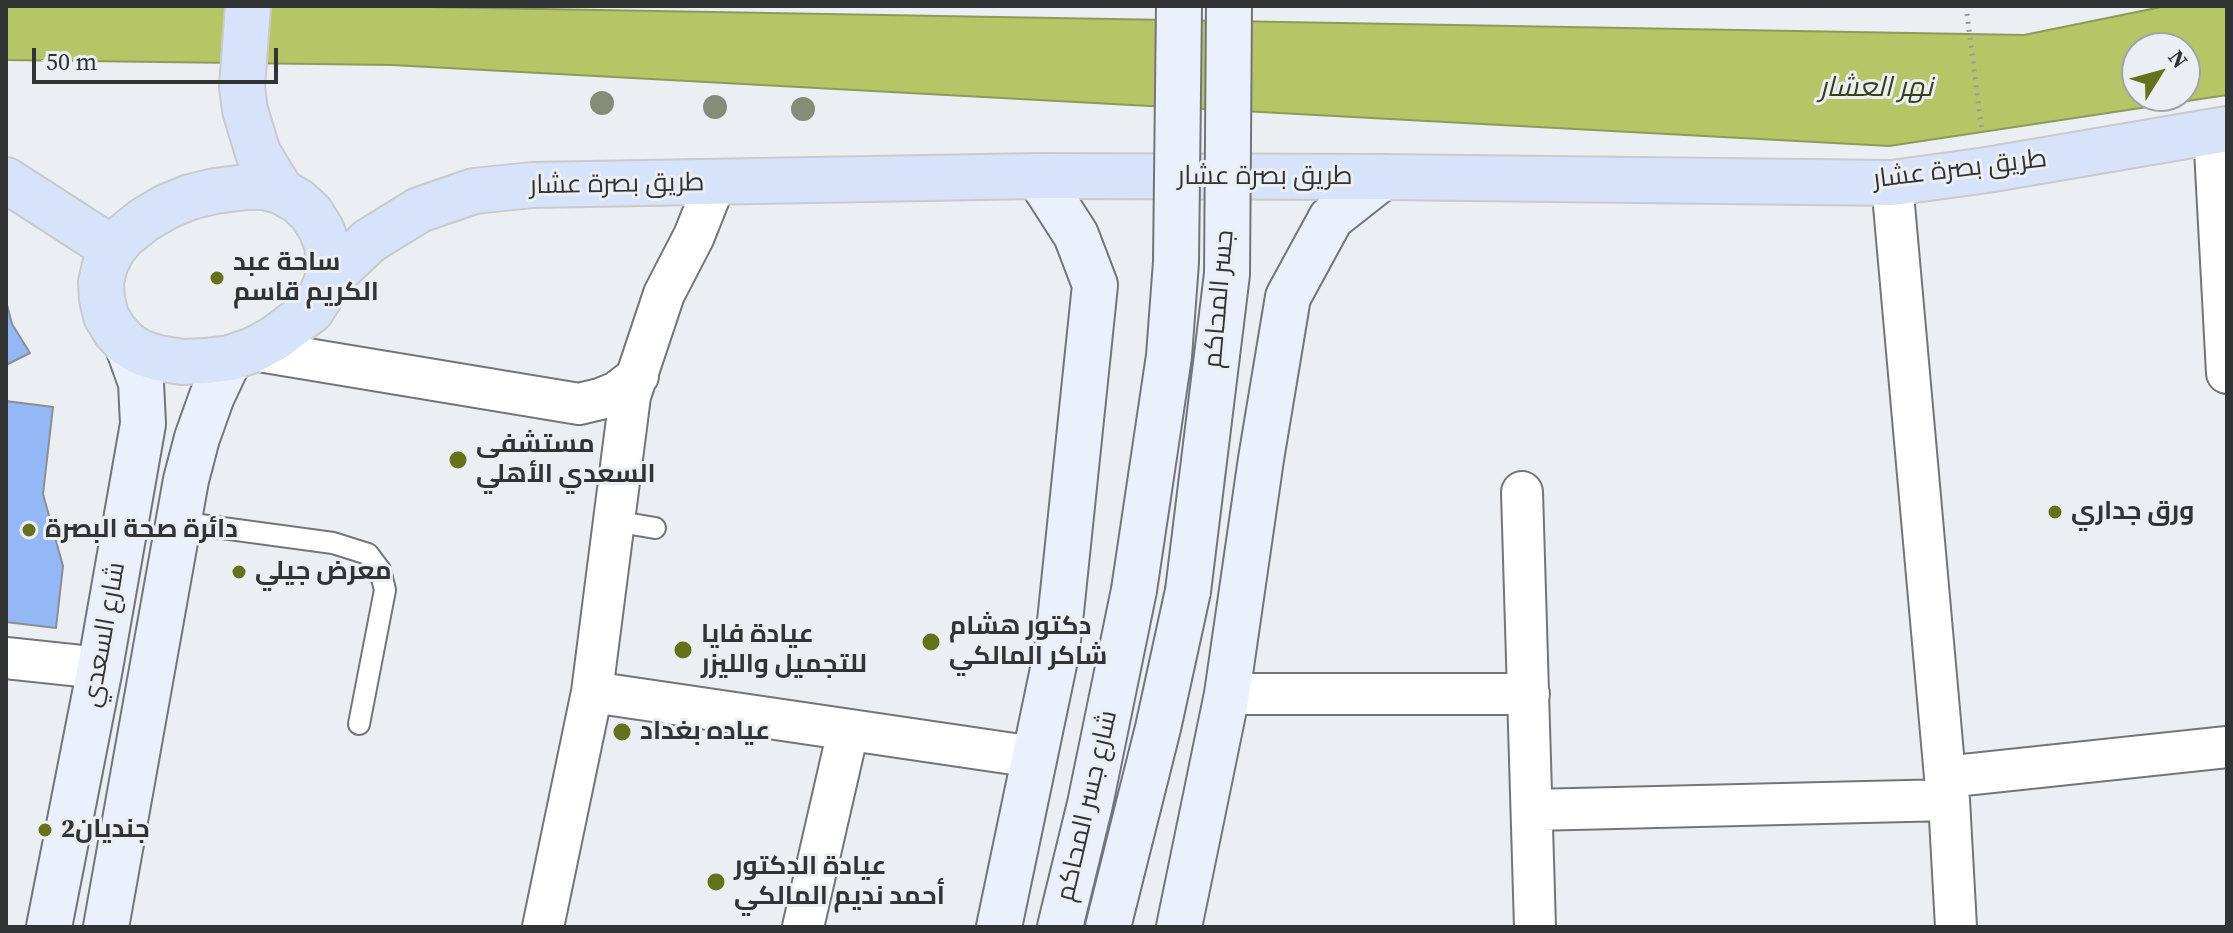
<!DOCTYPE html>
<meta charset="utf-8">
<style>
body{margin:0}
#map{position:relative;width:2233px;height:933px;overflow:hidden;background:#ebeef2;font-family:"Source Serif 4",serif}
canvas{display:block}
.frame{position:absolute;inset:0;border:8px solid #323335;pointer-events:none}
.north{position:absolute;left:2121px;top:32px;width:80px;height:80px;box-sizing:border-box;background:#ebeef2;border:2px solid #a1a3a6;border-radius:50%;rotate:53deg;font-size:22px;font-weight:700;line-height:32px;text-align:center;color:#323335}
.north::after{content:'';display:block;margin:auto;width:28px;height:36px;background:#65711b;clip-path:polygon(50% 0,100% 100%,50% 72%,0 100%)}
.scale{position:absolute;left:32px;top:48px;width:246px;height:36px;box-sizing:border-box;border:4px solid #323335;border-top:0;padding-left:10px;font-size:24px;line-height:28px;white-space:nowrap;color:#323335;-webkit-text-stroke:6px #ebeef2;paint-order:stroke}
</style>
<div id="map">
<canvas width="2233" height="933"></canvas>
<div class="frame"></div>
<div class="north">N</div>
<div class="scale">50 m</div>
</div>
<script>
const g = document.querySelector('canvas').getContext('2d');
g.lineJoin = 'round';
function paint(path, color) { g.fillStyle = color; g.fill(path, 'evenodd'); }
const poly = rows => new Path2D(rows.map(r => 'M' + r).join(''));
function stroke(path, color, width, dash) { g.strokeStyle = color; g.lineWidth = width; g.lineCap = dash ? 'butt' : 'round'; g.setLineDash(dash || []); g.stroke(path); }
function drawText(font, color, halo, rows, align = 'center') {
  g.font = font + ' "Source Serif 4",Cairo,serif'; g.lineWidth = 6; g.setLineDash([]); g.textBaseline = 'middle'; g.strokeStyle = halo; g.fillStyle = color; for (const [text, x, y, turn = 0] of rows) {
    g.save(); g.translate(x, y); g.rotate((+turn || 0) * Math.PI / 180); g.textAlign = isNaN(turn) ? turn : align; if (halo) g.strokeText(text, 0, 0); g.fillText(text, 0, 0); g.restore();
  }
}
const water = poly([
 [6,6,370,6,2024,35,2166,6,2227,6,2227,95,1889,146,392,65,6,60,6,6],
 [2137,48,2185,48,2185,96,2137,96,2137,48]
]);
paint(water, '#b6c667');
stroke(water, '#8e9a58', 2);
const building = poly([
 [6,301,12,324,30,353,6,365,6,301],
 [6,401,53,407,43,494,63,566,56,628,6,622,6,401]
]);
paint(building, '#94b7f6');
stroke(building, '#8b8e92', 2);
const lane = poly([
 [614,521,655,528],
 [178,522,333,543,368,554,380,570,385,590,359,724]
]);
const street = poly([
 [2214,131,2227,373],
 [1892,183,1945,777,1949,800,1956,927],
 [253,350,579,404,600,399,617,392,638,376],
 [1522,492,1535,927],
 [6,658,100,668],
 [592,692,1034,757],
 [1227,694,1529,694],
 [1945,777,2227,747],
 [1532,810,1949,800],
 [543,927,592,692,630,396,664,294,694,236,715,183],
 [803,927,848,731]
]);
const secondary = poly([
 [49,927,100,668,143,424,141,383,127,344],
 [106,927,186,480,197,438,212,396,230,358],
 [999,927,1057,650,1095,285,1076,235,1038,176],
 [1060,927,1090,804,1134,590],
 [1108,927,1158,728,1188,591],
 [1179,927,1227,694,1261,459,1288,297,1331,218,1383,177]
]);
const primary = poly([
 [248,6,242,87,245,110,258,153,282,192],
 [6,180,113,249],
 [246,187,265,187,282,192,298,201,311,213,321,229,327,245,329,263,327,281,320,297,311,311,275,338,253,350,230,358,206,361,182,362,158,358,142,353,127,344,115,331,106,316,102,299,101,282,105,265,113,249,124,236,144,220,166,207,190,197,215,191,246,187],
 [327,281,369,241,419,210,474,191,532,185,1038,176,1383,177,1892,183,1987,170,2227,129]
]);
stroke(lane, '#737579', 24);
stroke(street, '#737579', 44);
stroke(secondary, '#737579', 48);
stroke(primary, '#cacaca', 48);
stroke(poly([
 [1966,6,1982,132]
]), '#9a9c9f', 5, [2, 6]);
stroke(lane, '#fff', 20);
stroke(street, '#fff', 40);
stroke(secondary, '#ebf1fc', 44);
stroke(primary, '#d7e3fa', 44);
const secondaryBridge = poly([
 [1134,590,1169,356,1176,262,1179,6],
 [1188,591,1227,274,1229,6]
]);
stroke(secondaryBridge, '#737579', 48, []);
stroke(secondaryBridge, '#ebf1fc', 44);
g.fillStyle = '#878c77';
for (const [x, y] of [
 [602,103],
 [715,107],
 [803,109]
]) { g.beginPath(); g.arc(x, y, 12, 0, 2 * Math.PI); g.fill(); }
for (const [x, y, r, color] of [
 [217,278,8,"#65711b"],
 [458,460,10,"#65711b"],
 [2055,512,8,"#65711b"],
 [29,530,8,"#65711b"],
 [239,572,8,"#65711b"],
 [931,642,10,"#65711b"],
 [683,650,10,"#65711b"],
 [622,732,10,"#65711b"],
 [45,830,8,"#65711b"],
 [716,882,10,"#65711b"]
]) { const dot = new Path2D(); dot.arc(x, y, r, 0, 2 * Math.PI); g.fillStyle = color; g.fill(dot); stroke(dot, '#ebeef2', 3); }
drawText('26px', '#323335', '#ebeef2', [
 ["طريق بصرة عشار",1960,170,-7],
 ["طريق بصرة عشار",1265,177],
 ["طريق بصرة عشار",617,185,-1],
 ["جسر المحاكم",1220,299,-85],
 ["شارع السعدي",105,635,-80],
 ["شارع جسر المحاكم",1088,806,-77]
]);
drawText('bold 26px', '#323335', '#ebeef2', [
 ["ساحة عبد",233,263],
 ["الكريم قاسم",233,293],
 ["مستشفى",476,445],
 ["السعدي الأهلي",476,475],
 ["ورق جداري",2071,512],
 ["دائرة صحة البصرة",45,530],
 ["معرض جيلي",255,572],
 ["دكتور هشام",949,627],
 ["شاكر المالكي",949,657],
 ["عيادة فايا",701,635],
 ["للتجميل والليزر",701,665],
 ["عياده بغداد",640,732],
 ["جنديان2",61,830],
 ["عيادة الدكتور",734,867],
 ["أحمد نديم المالكي",734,897]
], 'left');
drawText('italic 28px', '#394018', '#ebeef2', [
 ["نهر العشار",1876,89]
]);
</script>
